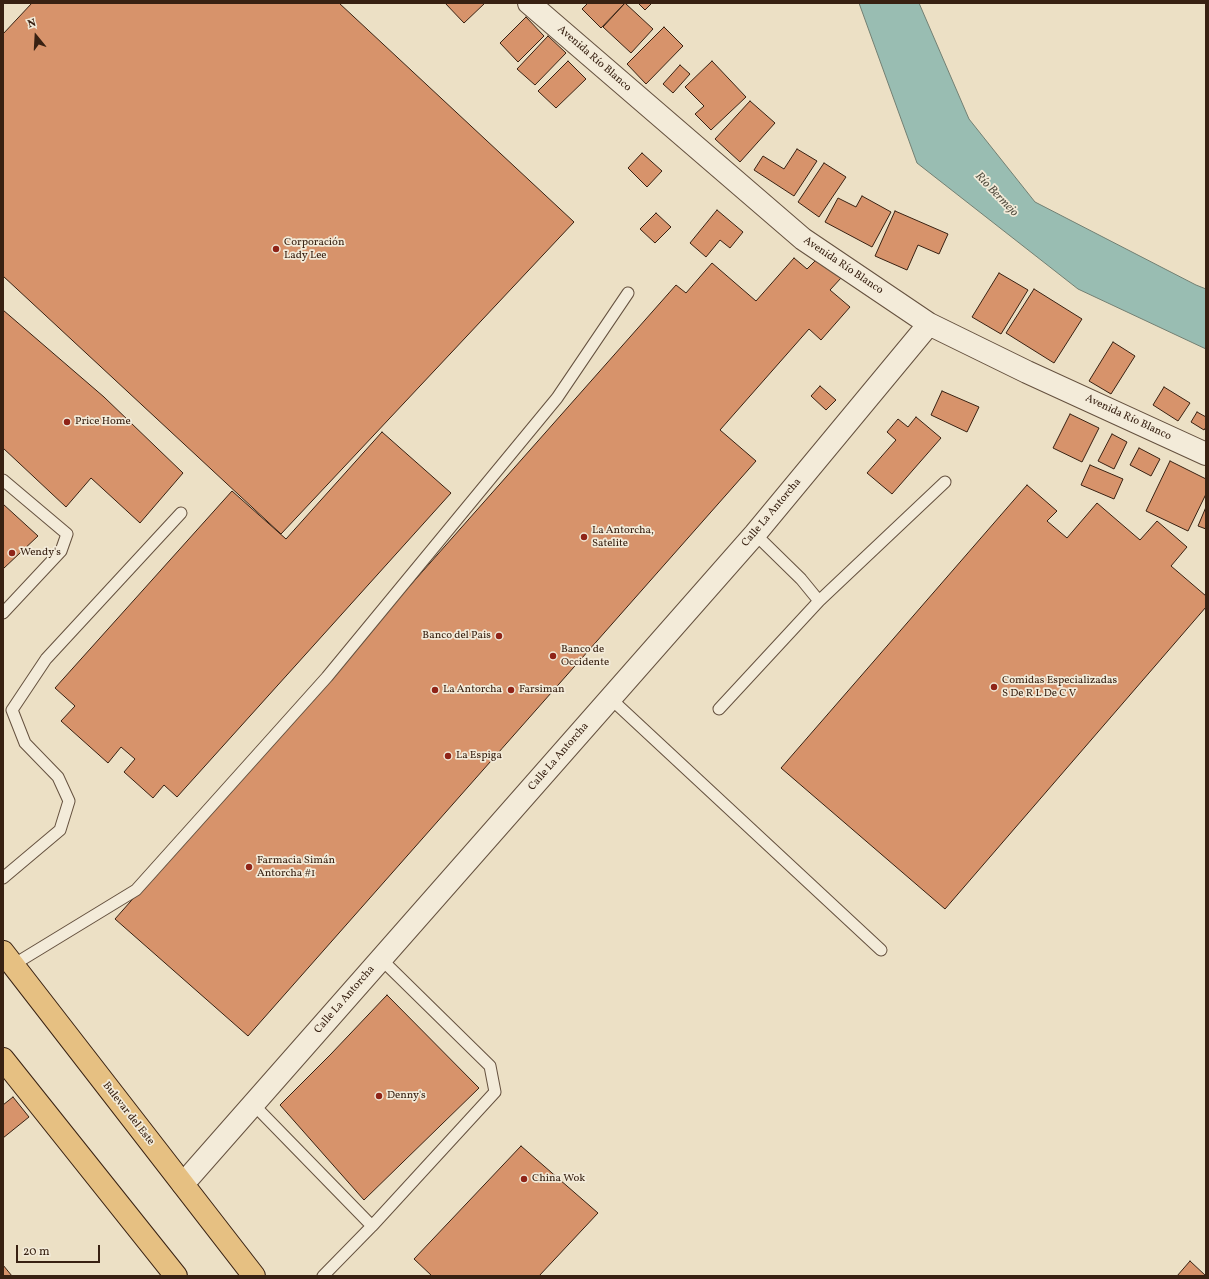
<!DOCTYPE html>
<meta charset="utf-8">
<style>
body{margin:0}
#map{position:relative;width:1209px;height:1279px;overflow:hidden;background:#ece0c5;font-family:Vollkorn,serif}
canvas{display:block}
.frame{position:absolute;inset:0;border:4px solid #382112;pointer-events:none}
.north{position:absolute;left:16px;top:16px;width:40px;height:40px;-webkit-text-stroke:3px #f3ebd9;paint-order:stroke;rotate:342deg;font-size:11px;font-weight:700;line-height:16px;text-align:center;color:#382112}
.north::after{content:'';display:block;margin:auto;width:14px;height:18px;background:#382112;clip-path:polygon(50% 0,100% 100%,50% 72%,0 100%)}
.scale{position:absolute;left:16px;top:1245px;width:84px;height:18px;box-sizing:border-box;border:2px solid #382112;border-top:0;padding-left:5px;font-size:12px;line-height:14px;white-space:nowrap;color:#382112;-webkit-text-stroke:3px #f3ebd9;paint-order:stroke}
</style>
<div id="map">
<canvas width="1209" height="1279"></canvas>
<div class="frame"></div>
<div class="north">N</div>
<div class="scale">20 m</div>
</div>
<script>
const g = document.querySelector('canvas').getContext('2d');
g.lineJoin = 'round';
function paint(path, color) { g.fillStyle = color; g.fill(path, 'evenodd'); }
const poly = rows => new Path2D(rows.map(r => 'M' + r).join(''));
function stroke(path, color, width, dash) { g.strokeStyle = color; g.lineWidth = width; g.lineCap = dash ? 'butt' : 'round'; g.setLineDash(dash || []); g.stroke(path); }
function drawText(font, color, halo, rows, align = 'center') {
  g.font = font + ' Vollkorn,serif'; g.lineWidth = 3.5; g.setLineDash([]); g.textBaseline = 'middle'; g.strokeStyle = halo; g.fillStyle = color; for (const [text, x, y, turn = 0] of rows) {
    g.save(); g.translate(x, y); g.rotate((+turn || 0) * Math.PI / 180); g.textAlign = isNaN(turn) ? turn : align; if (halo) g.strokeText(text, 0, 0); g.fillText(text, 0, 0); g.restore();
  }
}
const water = poly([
 [859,3,919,3,969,119,1035,202,1196,285,1206,289,1206,349,1078,289,917,163,859,3]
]);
paint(water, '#99bdb2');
stroke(water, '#727f72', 1);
const building = poly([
 [32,3,339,3,574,222,281,534,3,276,3,34,32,3],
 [445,3,485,3,464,23,445,3],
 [588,3,625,3,601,28,582,9,588,3],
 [625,3,653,29,631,53,603,27,625,3],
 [638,3,652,3,645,10,638,3],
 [526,17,544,36,518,62,500,43,526,17],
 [664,27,683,46,646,84,627,64,664,27],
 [548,36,566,53,535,85,517,69,548,36],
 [568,61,586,79,556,108,538,91,568,61],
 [712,61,746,97,711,130,695,114,704,106,685,87,712,61],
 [680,65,690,74,673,93,663,84,680,65],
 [750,101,775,123,740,162,715,139,750,101],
 [797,149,817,161,794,196,754,170,763,156,784,169,797,149],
 [642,153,662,171,647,187,628,168,642,153],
 [824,163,846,177,819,217,798,202,824,163],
 [862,196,891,212,872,247,825,222,838,198,856,207,862,196],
 [717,210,743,232,730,248,720,240,706,257,690,243,717,210],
 [895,211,948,234,939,254,918,245,907,270,875,256,895,211],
 [656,213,671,227,655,243,640,229,656,213],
 [794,258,807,269,818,258,841,278,830,290,850,307,821,340,809,329,720,430,756,461,248,1036,115,919,676,285,686,293,712,263,756,301,794,258],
 [999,273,1028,290,1001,334,972,317,999,273],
 [1034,289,1082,319,1054,363,1006,333,1034,289],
 [3,310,104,397,183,473,140,523,91,478,66,507,3,448,3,310],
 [1113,342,1135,356,1111,394,1089,381,1113,342],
 [820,386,836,400,826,410,811,396,820,386],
 [1164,387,1190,403,1178,421,1153,405,1164,387],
 [942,391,979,407,967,432,931,415,942,391],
 [1197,412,1206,417,1206,427,1204,430,1191,422,1197,412],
 [1070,414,1099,428,1082,462,1053,448,1070,414],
 [916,417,941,438,892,494,867,473,896,440,887,432,898,419,908,427,916,417],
 [382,432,451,493,177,797,164,785,153,798,124,772,135,759,121,747,108,763,61,721,75,706,55,688,232,491,286,539,382,432],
 [1112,434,1127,442,1114,469,1098,461,1112,434],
 [1139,448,1160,459,1151,476,1130,465,1139,448],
 [1170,461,1206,479,1206,494,1188,531,1146,511,1170,461],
 [1090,465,1123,479,1114,499,1081,485,1090,465],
 [1027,485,1057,511,1047,521,1067,538,1097,503,1140,540,1157,521,1187,547,1171,566,1206,596,1206,607,945,909,781,768,1027,485],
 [3,504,38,536,3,569,3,504],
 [1206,507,1206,529,1198,526,1206,507],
 [387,995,479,1088,364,1200,280,1105,331,1054,387,995],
 [13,1097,29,1117,3,1138,3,1105,13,1097],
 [521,1146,598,1213,539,1276,432,1276,414,1259,521,1146],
 [1190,1261,1206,1276,1177,1276,1190,1261],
 [3,1265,12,1276,3,1276,3,1265]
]);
paint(building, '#d7936b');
stroke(building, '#382112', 1);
const lane = poly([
 [3,480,67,534,61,551,3,613],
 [819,601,945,482],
 [610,698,881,950],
 [719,709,819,601,801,579,755,534],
 [3,878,60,830,69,801,58,777,25,743,12,710,46,659,181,513],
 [13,965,136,890,327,677,557,398,628,293],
 [253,1104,372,1226],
 [323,1276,372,1226,495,1092,490,1066,381,959]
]);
const street = poly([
 [529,3,803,239,929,324,1027,372,1206,454],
 [183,1184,755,534,929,324]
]);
const highway = poly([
 [3,952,254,1276],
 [3,1059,176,1276]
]);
stroke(lane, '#65513f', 13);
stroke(street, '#65513f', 24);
stroke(highway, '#382112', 24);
stroke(lane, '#f3ebd9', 11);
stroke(street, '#f3ebd9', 22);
stroke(highway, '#e6c082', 22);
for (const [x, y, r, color] of [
 [276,249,4,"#8f2418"],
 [67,422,4,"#8f2418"],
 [584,537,4,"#8f2418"],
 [12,553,4,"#8f2418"],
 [499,636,4,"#8f2418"],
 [553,656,4,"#8f2418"],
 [994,687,4,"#8f2418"],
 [435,690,4,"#8f2418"],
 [511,690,4,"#8f2418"],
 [448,756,4,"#8f2418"],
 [249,867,4,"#8f2418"],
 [379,1096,4,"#8f2418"],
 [524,1179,4,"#8f2418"]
]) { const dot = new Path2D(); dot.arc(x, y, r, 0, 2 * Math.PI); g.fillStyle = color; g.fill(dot); stroke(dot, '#f3ebd9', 1.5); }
drawText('11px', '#382112', '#f3ebd9', [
 ["Avenida Río Blanco",594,59,41],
 ["Avenida Río Blanco",843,266,34],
 ["Avenida Río Blanco",1128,418,25],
 ["Calle La Antorcha",772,513,-50],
 ["Calle La Antorcha",559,757,-49],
 ["Calle La Antorcha",345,1000,-49],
 ["Bulevar del Este",128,1114,52]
]);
drawText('11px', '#382112', '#f3ebd9', [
 ["Corporación",284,243],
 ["Lady Lee",284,256],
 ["Price Home",75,422],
 ["La Antorcha,",592,531],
 ["Satelite",592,544],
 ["Wendy's",20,553],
 ["Banco del Pais",491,636,"right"],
 ["Banco de",561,650],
 ["Occidente",561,663],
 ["Comidas Especializadas",1002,681],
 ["S De R L De C V",1002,694],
 ["La Antorcha",443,690],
 ["Farsiman",519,690],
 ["La Espiga",456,756],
 ["Farmacia Simán",257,861],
 ["Antorcha #1",257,874],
 ["Denny's",387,1096],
 ["China Wok",532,1179]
], 'left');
drawText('italic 12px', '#555042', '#f3ebd9', [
 ["Río Bermejo",996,195,46]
]);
</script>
